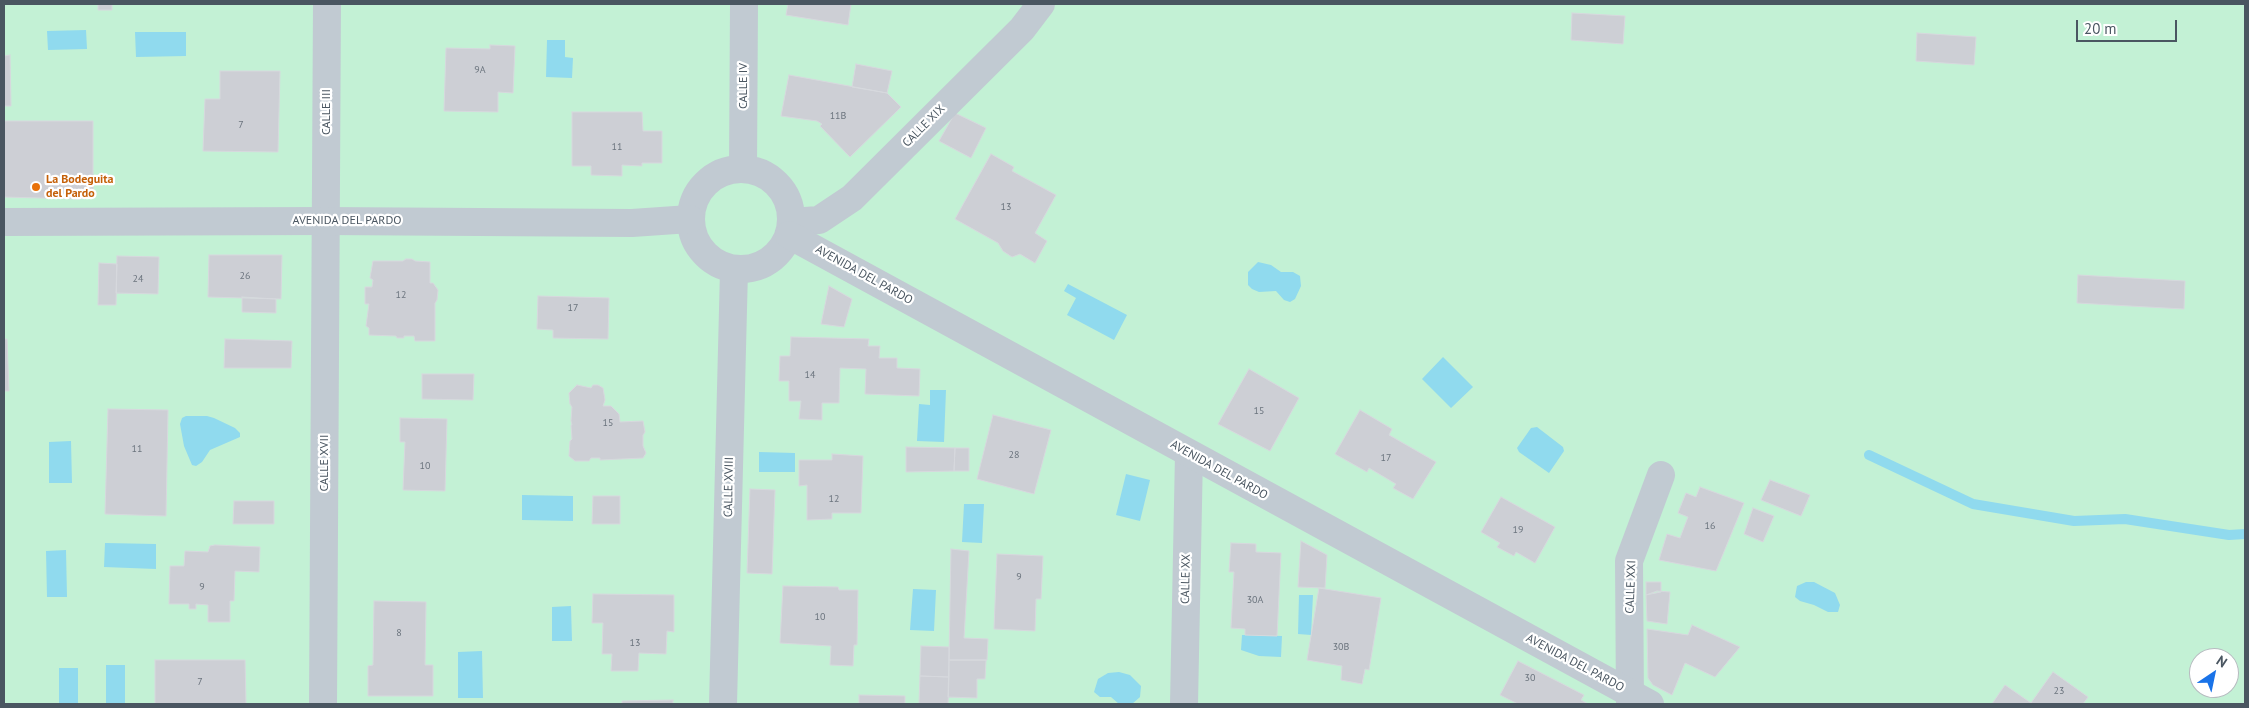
<!DOCTYPE html>
<style>
body{margin:0}
#map{position:relative;width:2249px;height:708px;overflow:hidden;background:#f5f3f3;font-family:"PT Sans",sans-serif}
canvas{display:block}
.frame{position:absolute;inset:0;border:5px solid #4a5661;pointer-events:none}
.north{position:absolute;left:2189px;top:648px;width:50px;height:50px;box-sizing:border-box;background:#fff;border:1px solid #b7bbc0;border-radius:50%;rotate:34deg;font-size:14px;font-weight:700;line-height:20px;text-align:center;color:#4a5661}
.north::after{content:'';display:block;margin:auto;width:18px;height:22px;background:#1a73e8;clip-path:polygon(50% 0,100% 100%,50% 72%,0 100%)}
.scale{position:absolute;left:2076px;top:20px;width:101px;height:22px;box-sizing:border-box;border:2px solid #4a5661;border-top:0;padding-left:6px;font-size:15px;line-height:18px;white-space:nowrap;color:#4a5661;-webkit-text-stroke:4px #fff;paint-order:stroke}
</style>
<div id="map">
<canvas width="2249" height="708"></canvas>
<div class="frame"></div>
<div class="north">N</div>
<div class="scale">20 m</div>
</div>
<script>
const g = document.querySelector('canvas').getContext('2d');
g.lineJoin = 'round';
function paint(path, color) { g.fillStyle = color; g.fill(path, 'evenodd'); }
const poly = rows => new Path2D(rows.map(r => 'M' + r).join(''));
function stroke(path, color, width, dash) { g.strokeStyle = color; g.lineWidth = width; g.lineCap = dash ? 'butt' : 'round'; g.setLineDash(dash || []); g.stroke(path); }
function drawText(font, color, halo, rows, align = 'center') {
  g.font = font + ' "PT Sans",sans-serif'; g.lineWidth = 4.5; g.setLineDash([]); g.textBaseline = 'middle'; g.strokeStyle = halo; g.fillStyle = color; for (const [text, x, y, turn = 0] of rows) {
    g.save(); g.translate(x, y); g.rotate((+turn || 0) * Math.PI / 180); g.textAlign = isNaN(turn) ? turn : align; if (halo) g.strokeText(text, 0, 0); g.fillText(text, 0, 0); g.restore();
  }
}
paint(poly([
 [4,4,2245,4,2245,704,4,704],
 [2199,658,2229,658,2229,688,2199,688]
]), '#c3f1d5');
paint(poly([
 [86,30,87,49,48,50,47,31],
 [135,32,186,32,186,56,136,57],
 [547,40,565,40,565,57,573,58,572,78,546,77],
 [1258,262,1271,265,1281,272,1293,272,1300,276,1301,286,1295,299,1290,302,1284,300,1276,291,1259,292,1252,289,1248,285,1248,272],
 [1068,284,1127,315,1114,340,1067,315,1076,298,1064,291],
 [1443,357,1473,387,1451,408,1422,379],
 [930,390,946,390,944,442,917,441,919,404,930,405],
 [186,416,207,416,214,418,235,428,240,433,240,437,210,450,202,462,196,466,192,465,184,446,180,424,182,418],
 [1537,427,1563,447,1564,451,1549,473,1519,452,1517,448,1531,428],
 [71,441,72,483,49,483,49,442],
 [759,452,795,453,795,472,759,472],
 [1126,474,1150,480,1140,521,1116,515],
 [522,495,573,496,573,521,522,520],
 [964,504,984,504,982,543,962,542],
 [105,543,156,544,156,569,104,567],
 [66,550,67,597,47,597,46,551],
 [1806,582,1814,582,1835,593,1840,605,1838,612,1828,612,1814,605,1800,601,1795,597,1797,586],
 [913,589,936,590,934,631,910,630],
 [1299,595,1313,595,1311,635,1298,634],
 [571,606,572,641,552,641,552,607],
 [1242,635,1282,636,1281,657,1259,656,1241,650],
 [482,651,483,698,458,698,458,652],
 [106,665,125,665,125,704,106,704],
 [59,668,78,668,78,704,59,704],
 [1119,672,1130,675,1141,686,1140,697,1132,704,1119,704,1111,697,1100,697,1094,692,1098,679,1108,673]
]), '#90daee');
stroke(poly([
 [1869,455,1973,504,2074,521,2125,519,2229,535,2245,534]
]), '#90daee', 10);
const building = poly([
 [98,4,112,4,112,10,98,10,98,4],
 [788,4,851,4,848,25,786,15,788,4],
 [1572,13,1625,16,1623,44,1571,40,1572,13],
 [1917,33,1976,37,1974,65,1916,61,1917,33],
 [490,45,515,46,513,93,498,92,498,112,444,111,446,48,490,49,490,45],
 [10,55,11,106,4,106,4,56,10,55],
 [856,64,892,71,887,93,852,87,856,64],
 [220,71,280,71,278,152,203,151,205,99,220,99,220,71],
 [789,75,887,93,901,107,850,157,820,126,822,124,817,121,781,116,789,75],
 [572,112,642,112,643,131,662,131,662,163,642,163,642,166,622,165,622,176,591,175,591,166,572,166,572,112],
 [955,113,986,128,971,158,939,141,955,113],
 [4,121,93,121,93,195,80,199,4,197,4,121],
 [991,154,1014,167,1012,171,1056,195,1035,233,1047,241,1035,263,1020,254,1012,257,1003,251,998,243,955,219,991,154],
 [209,255,282,255,281,299,208,297,209,255],
 [117,256,159,257,158,294,116,293,117,256],
 [406,259,412,259,415,261,430,262,430,283,433,283,438,290,437,300,435,303,435,341,415,341,414,336,404,336,404,338,397,338,396,336,369,335,369,328,366,326,369,304,365,304,365,287,372,287,373,280,370,278,373,261,403,261,406,259],
 [99,263,117,264,116,305,98,305,99,263],
 [2078,275,2185,281,2184,309,2077,303,2078,275],
 [829,286,852,299,844,327,821,324,829,286],
 [538,296,609,298,608,339,553,338,553,330,537,329,538,296],
 [242,297,276,299,276,313,242,312,242,297],
 [791,337,869,339,868,346,880,346,879,358,897,358,897,368,920,369,919,396,865,394,866,369,840,368,839,403,822,403,822,420,799,419,801,401,789,401,789,381,779,381,780,356,790,356,791,337],
 [4,339,7,339,9,391,4,391,4,339],
 [225,339,292,341,291,368,224,368,225,339],
 [1249,369,1299,398,1270,451,1218,424,1249,369],
 [422,374,474,374,473,400,422,399,422,374],
 [577,385,591,388,593,385,598,385,603,388,605,400,603,406,611,406,619,414,620,422,643,421,645,432,643,435,643,446,646,453,643,458,600,460,600,458,591,458,589,461,575,461,569,456,570,441,572,439,571,425,572,425,571,421,572,407,570,404,569,393,577,385],
 [108,409,168,410,166,516,105,514,108,409],
 [1360,410,1392,429,1389,435,1436,462,1413,499,1393,488,1396,484,1369,468,1367,472,1335,454,1360,410],
 [993,415,1051,430,1034,494,977,479,993,415],
 [400,418,447,419,445,491,403,490,405,442,400,442,400,418],
 [906,447,955,448,954,471,906,472,906,447],
 [955,448,969,448,969,471,954,471,955,448],
 [832,454,863,456,861,513,832,513,832,519,807,520,807,485,799,486,799,460,832,460,832,454],
 [1770,480,1810,495,1801,516,1761,500,1770,480],
 [1700,487,1744,503,1716,571,1659,560,1667,534,1680,538,1688,517,1678,513,1686,493,1696,497,1700,487],
 [750,489,775,490,772,574,747,573,750,489],
 [593,496,620,496,620,524,592,524,593,496],
 [1501,497,1555,527,1535,563,1516,552,1514,556,1497,547,1500,543,1481,532,1501,497],
 [234,501,274,501,274,524,233,524,234,501],
 [1753,508,1774,516,1763,542,1744,534,1753,508],
 [1301,541,1327,555,1325,588,1298,587,1301,541],
 [1231,543,1256,544,1256,552,1281,553,1277,636,1245,635,1245,629,1231,628,1234,572,1229,572,1231,543],
 [215,545,260,547,259,572,235,571,234,601,230,601,230,622,208,622,208,605,196,604,196,609,189,609,189,604,169,604,170,566,184,566,185,551,208,552,210,546,215,545],
 [951,549,969,551,964,638,988,639,987,660,949,660,951,549],
 [997,554,1043,556,1041,599,1036,599,1035,631,994,629,997,554],
 [1646,582,1661,582,1661,592,1646,595,1646,582],
 [783,586,838,587,839,590,858,590,857,645,854,645,853,666,830,665,831,646,780,643,783,586],
 [1319,588,1381,598,1369,670,1365,669,1362,684,1341,680,1342,666,1307,660,1319,588],
 [1657,591,1670,592,1667,624,1647,621,1646,595,1657,591],
 [593,594,674,595,674,632,667,631,666,654,639,653,638,671,611,671,612,654,602,654,603,623,592,623,593,594],
 [374,601,426,602,425,665,433,665,433,696,368,696,368,666,373,665,374,601],
 [1692,625,1740,647,1715,677,1685,663,1672,695,1653,685,1648,678,1647,629,1688,635,1692,625],
 [921,646,949,647,949,677,920,676,921,646],
 [155,660,245,660,246,704,155,704,155,660],
 [949,660,986,660,985,679,977,679,977,698,948,697,949,660],
 [1518,661,1584,695,1581,700,1588,704,1518,704,1500,695,1518,661],
 [2053,672,2088,697,2083,704,1992,704,2005,685,2031,703,2053,672],
 [920,676,949,677,948,704,919,704,920,676],
 [859,695,905,696,905,704,859,704,859,695],
 [673,700,673,704,622,704,622,701,673,700]
]);
paint(building, '#cdcfd5');
stroke(building, '#d7d9de', 1);
stroke(poly([
 '691 219a50 50 0 1 1 100 0a50 50 0 1 1-100 0Z',
 [743,169,744,4],
 [791,222,819,220,852,198,1022,29,1041,4],
 [323,704,327,4],
 [723,704,734,270],
 [1184,704,1189,454],
 [1630,704,1629,561,1661,475]
]), '#c1cad2', 28);
stroke(poly([
 [4,222,326,221,632,223,690,219],
 [789,235,1650,704]
]), '#c1cad2', 28);
for (const [x, y, r, color] of [
 [36,187,5,"#e8710a"]
]) { const dot = new Path2D(); dot.arc(x, y, r, 0, 2 * Math.PI); g.fillStyle = color; g.fill(dot); stroke(dot, '#fff', 2); }
drawText('10px', '#6b747e', null, [
 ["9A",480,70],
 ["11B",838,116],
 ["7",241,125],
 ["11",617,147],
 ["13",1006,207],
 ["26",245,276],
 ["24",138,279],
 ["12",401,295],
 ["17",573,308],
 ["14",810,375],
 ["15",1259,411],
 ["15",608,423],
 ["11",137,449],
 ["28",1014,455],
 ["17",1386,458],
 ["10",425,466],
 ["12",834,499],
 ["16",1710,526],
 ["19",1518,530],
 ["9",1019,577],
 ["9",202,587],
 ["30A",1255,600],
 ["10",820,617],
 ["8",399,633],
 ["13",635,643],
 ["30B",1341,647],
 ["30",1530,678],
 ["7",200,682],
 ["23",2059,691]
]);
drawText('12px', '#4a5661', '#fff', [
 ["CALLE IV",744,86,-90],
 ["CALLE III",327,112,-90],
 ["CALLE XIX",924,126,-45],
 ["AVENIDA DEL PARDO",347,221],
 ["AVENIDA DEL PARDO",864,275,29],
 ["CALLE XVII",325,463,-90],
 ["AVENIDA DEL PARDO",1219,470,29],
 ["CALLE XVIII",729,487,-89],
 ["CALLE XX",1186,579,-89],
 ["CALLE XXI",1631,587,-88],
 ["AVENIDA DEL PARDO",1575,663,28]
]);
drawText('bold 12px', '#c56008', '#fff', [
 ["La Bodeguita",46,180],
 ["del Pardo",46,194]
], 'left');
</script>
